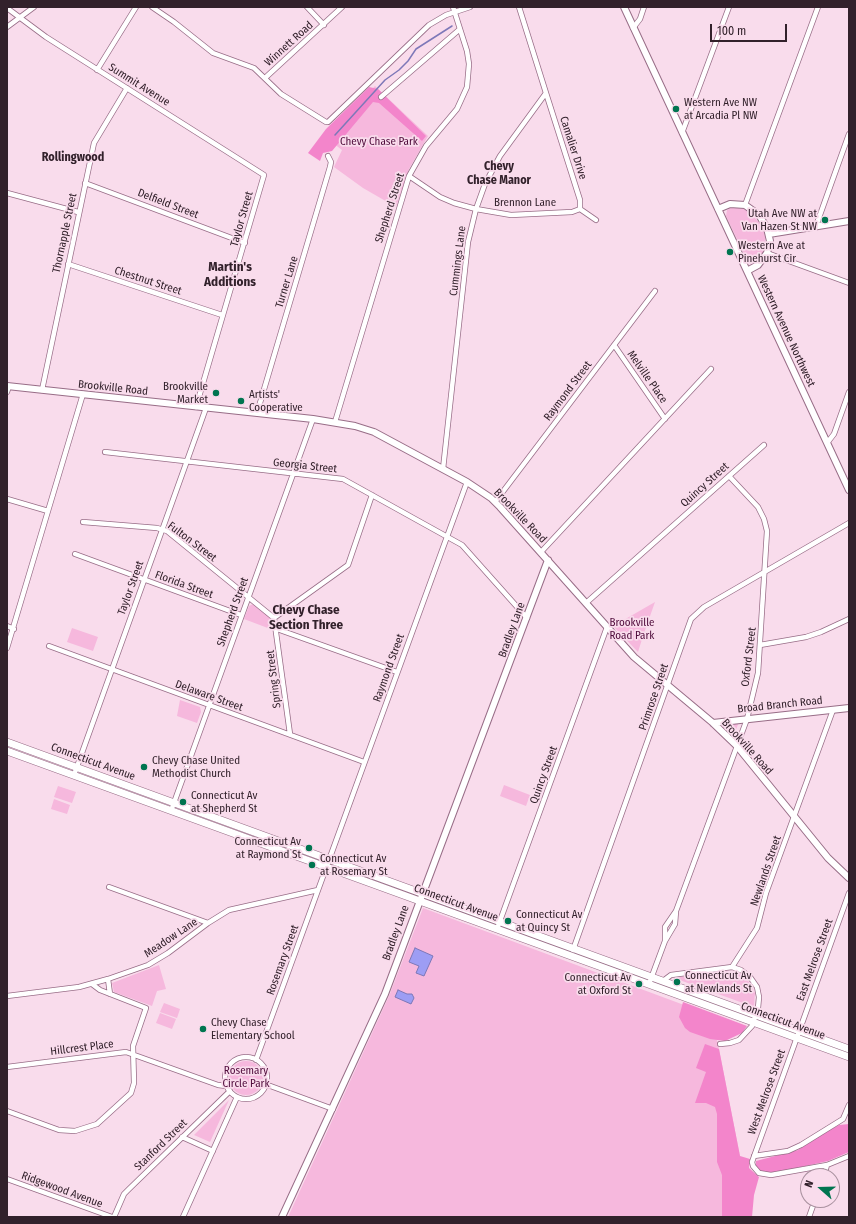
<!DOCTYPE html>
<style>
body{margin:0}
#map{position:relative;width:856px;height:1224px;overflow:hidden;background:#f9dcec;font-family:"Fira Sans Condensed",sans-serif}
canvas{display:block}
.frame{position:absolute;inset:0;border:8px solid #32212b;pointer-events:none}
.north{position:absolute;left:800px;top:1168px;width:40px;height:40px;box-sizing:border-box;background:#f9dcec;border:1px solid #a9919f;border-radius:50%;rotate:290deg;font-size:11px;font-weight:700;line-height:16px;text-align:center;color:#32212b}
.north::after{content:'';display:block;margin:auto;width:14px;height:18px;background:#007550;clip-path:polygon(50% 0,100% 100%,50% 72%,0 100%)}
.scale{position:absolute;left:710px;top:24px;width:77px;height:18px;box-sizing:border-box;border:2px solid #32212b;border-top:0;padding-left:5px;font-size:12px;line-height:14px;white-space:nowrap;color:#32212b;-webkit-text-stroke:3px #f9dcec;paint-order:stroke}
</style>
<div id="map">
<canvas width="856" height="1224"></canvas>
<div class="frame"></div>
<div class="north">N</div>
<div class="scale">100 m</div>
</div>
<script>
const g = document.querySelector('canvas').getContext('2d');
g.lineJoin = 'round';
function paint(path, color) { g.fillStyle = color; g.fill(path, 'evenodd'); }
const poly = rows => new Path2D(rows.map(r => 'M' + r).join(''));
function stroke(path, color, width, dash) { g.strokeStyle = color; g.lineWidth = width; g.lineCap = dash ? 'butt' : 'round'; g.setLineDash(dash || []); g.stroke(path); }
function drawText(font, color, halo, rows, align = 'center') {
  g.font = font + ' "Fira Sans Condensed",sans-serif'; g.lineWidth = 3.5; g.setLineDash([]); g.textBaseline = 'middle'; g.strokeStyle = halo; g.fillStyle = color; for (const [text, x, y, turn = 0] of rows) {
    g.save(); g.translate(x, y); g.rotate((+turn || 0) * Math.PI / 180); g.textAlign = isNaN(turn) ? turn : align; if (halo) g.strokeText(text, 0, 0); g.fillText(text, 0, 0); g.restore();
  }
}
paint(poly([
 [375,86,428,136,409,169,396,207,363,188,334,167,342,150,325,137],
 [732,207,744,209,751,213,762,226,765,237,765,248,761,258,756,263,750,263,747,260,726,216,727,210],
 [655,602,643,636,638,652,612,625,622,621],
 [253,604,272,619,273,630,244,619,249,606],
 [72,628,98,637,93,651,67,642],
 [180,700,200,707,201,712,197,723,177,716],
 [739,722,733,737,723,727,726,723],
 [504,785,530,795,526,806,500,796],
 [58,786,76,792,72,803,54,797],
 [54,799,70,805,67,814,51,809],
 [423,908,711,1015,719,1049,740,1156,736,1217,288,1217,389,996],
 [159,965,166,989,157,991,152,1006,114,992,112,983],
 [722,971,740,973,750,983,755,993,754,1007,674,978],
 [164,1003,180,1009,177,1018,160,1012],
 [160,1013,176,1019,172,1029,156,1023],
 '229 1078a17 17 0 1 1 34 0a17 17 0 1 1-34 0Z',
 [229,1100,210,1142,194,1135]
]), '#f6b8dd');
paint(poly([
 [369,87,378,89,426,136,422,141,379,103,373,102,332,151,323,153,320,161,308,153,326,129],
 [683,1002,747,1026,742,1033,725,1041,710,1039,690,1032,685,1028,679,1017],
 [705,1044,719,1049,740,1156,750,1159,749,1168,759,1177,754,1195,752,1217,722,1217,722,1175,717,1162,717,1114,715,1107,706,1103,695,1103,706,1072,696,1068],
 [849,1124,849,1152,828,1161,770,1174,760,1172,756,1166,756,1161,798,1150,825,1132,839,1125]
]), '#f385cb');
const water = poly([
 [415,948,433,956,424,976,416,973,419,966,409,962,415,948],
 [398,990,407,994,412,994,414,998,411,1004,395,997,398,990]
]);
paint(water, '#9d9df4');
stroke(water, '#7d78b8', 1);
stroke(poly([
 [335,135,385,80,399,70,408,61,416,49,452,26]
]), '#7d78b8', 1.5);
const street = poly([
 [152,7,174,22,213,53,254,68,281,94,326,122,328,122,429,25,446,15,470,7],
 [307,7,324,25],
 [7,8,46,37,264,175,196,407],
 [7,27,34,7],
 [633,28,640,19,644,7],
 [97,70,136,7],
 [265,78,342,7],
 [546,93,580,200,580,209],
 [381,97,460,29],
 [682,133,729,7],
 [409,176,440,197,454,203,476,209,511,215,572,212,580,209,596,220],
 [85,183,245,243],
 [7,193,78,212],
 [745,205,818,7],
 [816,226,849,134],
 [767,253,849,283],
 [68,264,222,315],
 [614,345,665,419],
 [42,390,94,143,127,88],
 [7,392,9,386],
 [257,413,330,167,331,162,328,156],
 [335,422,409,176,426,146,457,109,467,87,469,64,467,51,453,7],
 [827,443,834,434,849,392],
 [105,452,343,479,462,545,527,618],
 [443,469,468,242,476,209,485,184,500,156,546,93,519,7],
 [7,499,48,511],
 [495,502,655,291],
 [83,522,157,528,167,531,274,618],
 [541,552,711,369],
 [75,554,241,615],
 [586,603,764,445],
 [7,626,14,629],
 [277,629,397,672],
 [760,645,806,637,821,632,849,619],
 [49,646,364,762],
 [7,648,83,394],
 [290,734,274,618,348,565,372,495],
 [74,775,206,408],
 [171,811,313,419],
 [109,887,208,923],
 [849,893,752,1162,753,1166,759,1173,771,1175,827,1165,849,1156],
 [497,929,607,627],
 [665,941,665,927,676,911,747,719,758,673,767,531,764,519,758,507,729,476],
 [573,950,691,619,704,607,849,523],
 [732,967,757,928,766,893,833,710],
 [108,979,110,994],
 [663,981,671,975,732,967,741,970,750,977,757,987,759,997,758,1008,752,1026,739,1040,730,1043,720,1044],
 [649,984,665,941,675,924,676,911],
 [7,996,79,987,108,979,148,965,168,953,208,923,229,910,318,890],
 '225 1078a21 21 0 1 1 42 0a21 21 0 1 1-42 0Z',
 [256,1060,467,482],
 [7,1067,126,1052,218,1085,226,1086],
 [265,1084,333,1109],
 [7,1111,59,1130,75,1131,97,1124,131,1093,134,1083,133,1046,146,1008,100,990,92,984],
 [182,1137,213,1151],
 [754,1156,788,1151,801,1145,843,1119,849,1105],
 [824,1176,827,1165],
 [7,1179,112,1217],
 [114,1217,124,1194,129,1189,230,1091],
 [183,1217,237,1097],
 [809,1217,815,1200]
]);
const secondary = poly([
 [624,7,849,490],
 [718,209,730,204,745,205,759,215,767,228,770,241,767,253,758,265,747,271],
 [769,234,849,221],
 [7,386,313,419,355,426,374,432,467,482,491,498,500,507,634,657,713,723,737,746,828,858,849,878],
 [713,723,849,708],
 [282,1217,385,994,548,560]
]);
const primary = poly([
 [7,742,849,1049],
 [7,751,849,1057]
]);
stroke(street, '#986d87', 6);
stroke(secondary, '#986d87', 8);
stroke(primary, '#986d87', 8);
stroke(street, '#fff', 4.5);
stroke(secondary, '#fff', 6);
stroke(primary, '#fff', 7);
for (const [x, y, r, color] of [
 [676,109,4,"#007550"],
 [825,220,4,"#007550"],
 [730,252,4,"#007550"],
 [216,393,4,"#007550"],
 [241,401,4,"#007550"],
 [144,767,4,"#007550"],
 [183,802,4,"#007550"],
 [309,848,4,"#007550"],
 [312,865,4,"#007550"],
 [508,921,4,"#007550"],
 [677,982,4,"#007550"],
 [639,984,4,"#007550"],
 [203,1029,4,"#007550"]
]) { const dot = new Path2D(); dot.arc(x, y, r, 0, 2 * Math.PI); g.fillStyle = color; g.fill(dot); stroke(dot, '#f9dcec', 1.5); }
drawText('11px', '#32212b', '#f9dcec', [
 ["Winnett Road",289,44,-42],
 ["Summit Avenue",139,85,32],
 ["Camalier Drive",573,148,72],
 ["Brennon Lane",525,203],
 ["Delfield Street",168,204,21],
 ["Shepherd Street",390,208,-72],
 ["Taylor Street",242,219,-74],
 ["Thornapple Street",65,233,-78],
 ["Cummings Lane",458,261,-83],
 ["Chestnut Street",148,281,18],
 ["Turner Lane",287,282,-73],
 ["Western Avenue Northwest",786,331,65],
 ["Melville Place",647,377,55],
 ["Brookville Road",113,388,6],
 ["Raymond Street",568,391,-53],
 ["Georgia Street",305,466,6],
 ["Quincy Street",705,485,-42],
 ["Brookville Road",520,516,46],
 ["Fulton Street",192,542,37],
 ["Florida Street",184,585,20],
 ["Taylor Street",131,588,-70],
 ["Shepherd Street",233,612,-70],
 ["Bradley Lane",512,630,-70],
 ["Oxford Street",749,657,-83],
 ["Raymond Street",389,668,-70],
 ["Spring Street",274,679,-97],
 ["Delaware Street",209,696,20],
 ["Primrose Street",654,697,-71],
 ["Broad Branch Road",780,705,-6],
 ["Brookville Road",747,747,48],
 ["Connecticut Avenue",93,762,20],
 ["Quincy Street",544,775,-70],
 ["Newlands Street",766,871,-71],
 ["Connecticut Avenue",456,903,20],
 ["Bradley Lane",396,933,-70],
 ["Meadow Lane",171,938,-34],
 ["Rosemary Street",283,960,-70],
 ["East Melrose Street",815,960,-70],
 ["Connecticut Avenue",783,1021,20],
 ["Hillcrest Place",82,1048,-7],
 ["West Melrose Street",767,1092,-70],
 ["Stanford Street",161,1145,-44],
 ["Ridgewood Avenue",62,1190,20]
]);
drawText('11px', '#32212b', '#f9dcec', [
 ["Western Ave NW",684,103],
 ["at Arcadia Pl NW",684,116],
 ["Utah Ave NW at",817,214,"right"],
 ["Van Hazen St NW",817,227,"right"],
 ["Western Ave at",738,246],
 ["Pinehurst Cir",738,259],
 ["Brookville",208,387,"right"],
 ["Market",208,400,"right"],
 ["Artists'",249,395],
 ["Cooperative",249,408],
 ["Chevy Chase United",152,761],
 ["Methodist Church",152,774],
 ["Connecticut Av",191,796],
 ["at Shepherd St",191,809],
 ["Connecticut Av",301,842,"right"],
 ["at Raymond St",301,855,"right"],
 ["Connecticut Av",320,859],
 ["at Rosemary St",320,872],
 ["Connecticut Av",516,915],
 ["at Quincy St",516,928],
 ["Connecticut Av",685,976],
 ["at Newlands St",685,989],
 ["Connecticut Av",631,978,"right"],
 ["at Oxford St",631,991,"right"],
 ["Chevy Chase",211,1023],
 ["Elementary School",211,1036]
], 'left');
drawText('11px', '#4f0b3b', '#f9dcec', [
 ["Chevy Chase Park",379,142],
 ["Brookville",632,623],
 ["Road Park",632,636],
 ["Rosemary",246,1071],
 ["Circle Park",246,1084]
]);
drawText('bold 12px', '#32212b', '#f9dcec', [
 ["Rollingwood",73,158],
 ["Chevy",499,167],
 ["Chase Manor",499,181]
]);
drawText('bold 13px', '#32212b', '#f9dcec', [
 ["Martin's",230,267],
 ["Additions",230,282],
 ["Chevy Chase",306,610],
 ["Section Three",306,625]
]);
</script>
